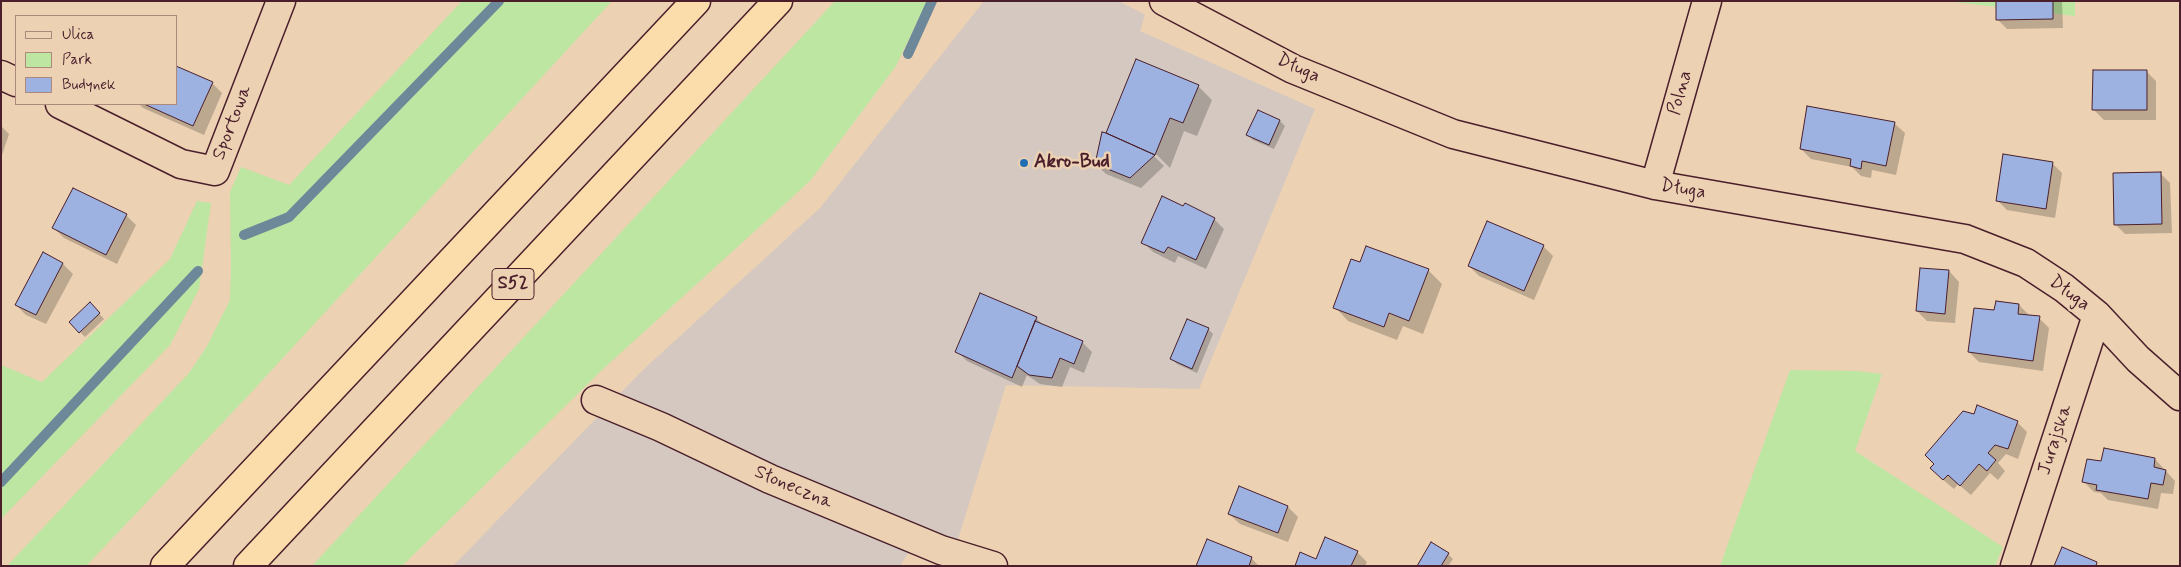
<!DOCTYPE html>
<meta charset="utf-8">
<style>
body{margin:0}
#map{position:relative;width:2181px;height:567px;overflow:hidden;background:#ecd1b3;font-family:Mynerve,sans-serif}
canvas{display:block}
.frame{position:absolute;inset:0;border:2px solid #4a1f2b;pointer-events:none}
.legend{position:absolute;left:15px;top:15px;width:162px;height:90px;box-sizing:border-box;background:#ecd1b3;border:1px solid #ab8a7d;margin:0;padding:6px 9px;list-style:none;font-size:15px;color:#4a1f2b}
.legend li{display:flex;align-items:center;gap:10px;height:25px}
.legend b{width:25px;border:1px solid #ab8a7d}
</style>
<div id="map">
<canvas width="2181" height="567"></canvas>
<div class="frame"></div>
<ul class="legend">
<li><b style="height:6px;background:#ecd1b3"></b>Ulica</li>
<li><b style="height:14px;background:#bde6a2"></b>Park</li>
<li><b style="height:14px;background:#9db2e0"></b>Budynek</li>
</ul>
</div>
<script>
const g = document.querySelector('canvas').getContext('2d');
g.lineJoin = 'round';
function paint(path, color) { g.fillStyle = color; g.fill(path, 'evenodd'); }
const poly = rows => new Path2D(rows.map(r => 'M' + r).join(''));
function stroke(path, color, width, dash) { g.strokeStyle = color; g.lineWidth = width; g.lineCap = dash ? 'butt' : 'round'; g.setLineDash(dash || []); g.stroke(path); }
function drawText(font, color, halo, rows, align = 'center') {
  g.font = font + ' Mynerve,sans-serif'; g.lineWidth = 5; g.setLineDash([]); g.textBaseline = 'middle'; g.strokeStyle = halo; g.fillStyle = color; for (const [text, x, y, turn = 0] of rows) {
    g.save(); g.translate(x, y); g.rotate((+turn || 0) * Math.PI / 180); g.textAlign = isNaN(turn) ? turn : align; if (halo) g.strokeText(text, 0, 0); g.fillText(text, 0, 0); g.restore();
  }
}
paint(poly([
 [984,1,1119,1,1145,15,1140,31,1315,109,1199,389,1006,385,958,539,920,534,900,566,453,566,644,369,820,208]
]), '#d4c8c0');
paint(poly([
 [462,1,612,1,246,398,86,566,7,566,189,373,207,346,230,300,231,270,230,192,241,167,289,185],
 [835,1,927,1,896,66,810,181,602,370,402,566,312,566],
 [1945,1,2075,1,2075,16],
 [197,201,211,203,199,289,170,345,1,519,1,365,42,382,170,259],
 [1790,370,1857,371,1882,374,1855,451,2003,547,1995,566,1720,566]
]), '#bde6a2');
paint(poly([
 [1997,1,2062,1,2063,28,2007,29,1997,19],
 [2146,71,2156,81,2156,120,2104,120,2094,110],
 [212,83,222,93,204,135,143,108,139,104,176,104],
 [1198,86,1212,100,1197,136,1184,131,1170,168,1152,150,1150,152,1164,166,1141,188,1106,174,1096,164,1111,137],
 [1258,112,1280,121,1285,126,1274,149,1253,140,1248,135],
 [1894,123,1905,133,1896,175,1872,170,1871,178,1861,176,1852,167,1811,159,1801,149],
 [1,126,9,134,1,158],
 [2052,163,2062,173,2055,218,2007,210,1997,200],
 [2160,173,2170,183,2172,233,2125,234,2115,224],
 [126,215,136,225,117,264,64,238,54,228],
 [1214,219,1224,229,1206,269,1178,256,1175,263,1153,252,1143,242],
 [1543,246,1553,256,1534,300,1479,276,1469,266],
 [43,254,63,264,73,274,46,324,26,315,16,305],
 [1360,264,1428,270,1442,284,1423,334,1403,326,1397,340,1348,321,1335,307],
 [1949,271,1959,282,1955,323,1927,321,1917,311],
 [90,304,104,319,85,337,70,322],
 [2019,305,2029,315,2039,318,2049,328,2043,371,1979,362,1969,352,1995,312],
 [1036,318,1044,326,1082,342,1092,352,1084,373,1070,367,1062,387,1040,384,1027,375,1022,387,967,361,957,351],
 [1208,329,1213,334,1197,373,1177,364,1172,359],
 [2017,422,2027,432,2018,459,2006,454,1998,463,2005,471,1998,480,1990,473,1971,495,1958,484,1954,489,1941,478],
 [2155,459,2175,481,2173,494,2161,493,2158,509,2108,500,2101,493,2094,492,2084,482,2102,463],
 [1239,488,1288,507,1298,517,1288,542,1240,524,1229,514],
 [1357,552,1367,562,1365,566,1296,566],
 [1448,554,1453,559,1448,566,1419,566],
 [1251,558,1259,566,1197,566]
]), '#0003');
stroke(poly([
 [908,54,932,1],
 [244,235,289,217,499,1],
 [1,482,198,271]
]), '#6c8899', 10);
const building = poly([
 [1996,1,2053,1,2053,19,1996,20,1996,1],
 [1136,59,1199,85,1183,123,1170,118,1155,155,1106,133,1136,59],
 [176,66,213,82,193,126,144,104,176,104,176,66],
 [2093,70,2147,70,2147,110,2092,110,2093,70],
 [1807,106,1895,122,1886,166,1862,161,1861,169,1850,166,1851,159,1800,149,1807,106],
 [1258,110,1280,120,1269,145,1246,135,1258,110],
 [1102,132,1106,133,1155,155,1130,178,1095,164,1102,132],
 [2003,154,2053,162,2046,209,1996,201,2003,154],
 [2161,172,2162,224,2114,225,2113,173,2161,172],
 [73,188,127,214,106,255,52,228,73,188],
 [1162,196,1183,206,1185,203,1215,218,1196,260,1168,247,1164,253,1141,243,1162,196],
 [1487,221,1544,245,1524,291,1468,266,1487,221],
 [1366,246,1429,269,1409,321,1389,313,1384,327,1333,308,1351,259,1360,262,1366,246],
 [43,252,63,263,36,315,15,305,43,252],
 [1920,268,1949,270,1945,314,1916,311,1920,268],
 [980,293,1037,317,1012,378,955,352,980,293],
 [1996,301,2019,304,2018,314,2040,316,2033,361,1968,352,1974,308,1994,310,1996,301],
 [90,302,100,313,79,333,69,322,90,302],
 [1187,319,1209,328,1192,369,1170,359,1187,319],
 [1035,321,1083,341,1074,364,1060,358,1052,378,1029,375,1017,366,1035,321],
 [1977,405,2018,421,2008,449,1995,445,1988,453,1996,460,1987,471,1979,464,1960,486,1948,475,1943,480,1930,468,1934,464,1925,455,1963,411,1974,414,1977,405],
 [2104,448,2155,458,2154,467,2166,470,2163,485,2151,483,2148,499,2096,490,2097,485,2082,482,2087,459,2101,461,2104,448],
 [1239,486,1288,506,1278,533,1228,514,1239,486],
 [1325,537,1358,551,1351,566,1295,566,1300,552,1316,559,1325,537],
 [1207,539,1252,557,1249,566,1196,566,1207,539],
 [1431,542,1449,553,1441,566,1417,566,1431,542],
 [2062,547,2097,562,2096,566,2054,566,2062,547]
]);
paint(building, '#9db2e0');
stroke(building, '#4a1f2b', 1);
const minor = poly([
 [1164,1,1293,69,1453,134,1655,185,1965,239,2026,263,2064,288,2097,315,2138,359,2180,396],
 [1,75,16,82],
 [60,104,181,164,215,171,281,1],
 [1655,185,1707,1],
 [596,400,661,427,770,479,941,550,993,566],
 [2015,566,2097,315]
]);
const highway = poly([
 [165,566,696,1],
 [248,566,778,1]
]);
stroke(minor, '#4a1f2b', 31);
stroke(highway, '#4a1f2b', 31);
stroke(minor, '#ecd1b3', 28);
stroke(highway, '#faddab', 28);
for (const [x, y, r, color] of [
 [1024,163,5,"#1f6fb2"]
]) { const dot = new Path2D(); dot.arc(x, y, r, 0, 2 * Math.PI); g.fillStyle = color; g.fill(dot); stroke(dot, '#ecd1b3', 2); }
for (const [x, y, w] of [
 [513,284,42]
]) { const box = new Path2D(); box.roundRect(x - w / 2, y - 15.5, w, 31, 4); g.fillStyle = '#ecd1b3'; g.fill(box); stroke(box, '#4a1f2b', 1); }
drawText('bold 18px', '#4a1f2b', null, [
 ["S52",513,284]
]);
drawText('19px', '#4a1f2b', '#ecd1b3', [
 ["Długa",1298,69,25],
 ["Polna",1681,93,-74],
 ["Sportowa",233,123,-69],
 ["Długa",1683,190,10],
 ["Długa",2069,294,37],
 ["Jurajska",2056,440,-72],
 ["Słoneczna",793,488,23]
]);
drawText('bold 19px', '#4a1f2b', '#ecd1b3', [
 ["Akro-Bud",1034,163]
], 'left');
</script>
